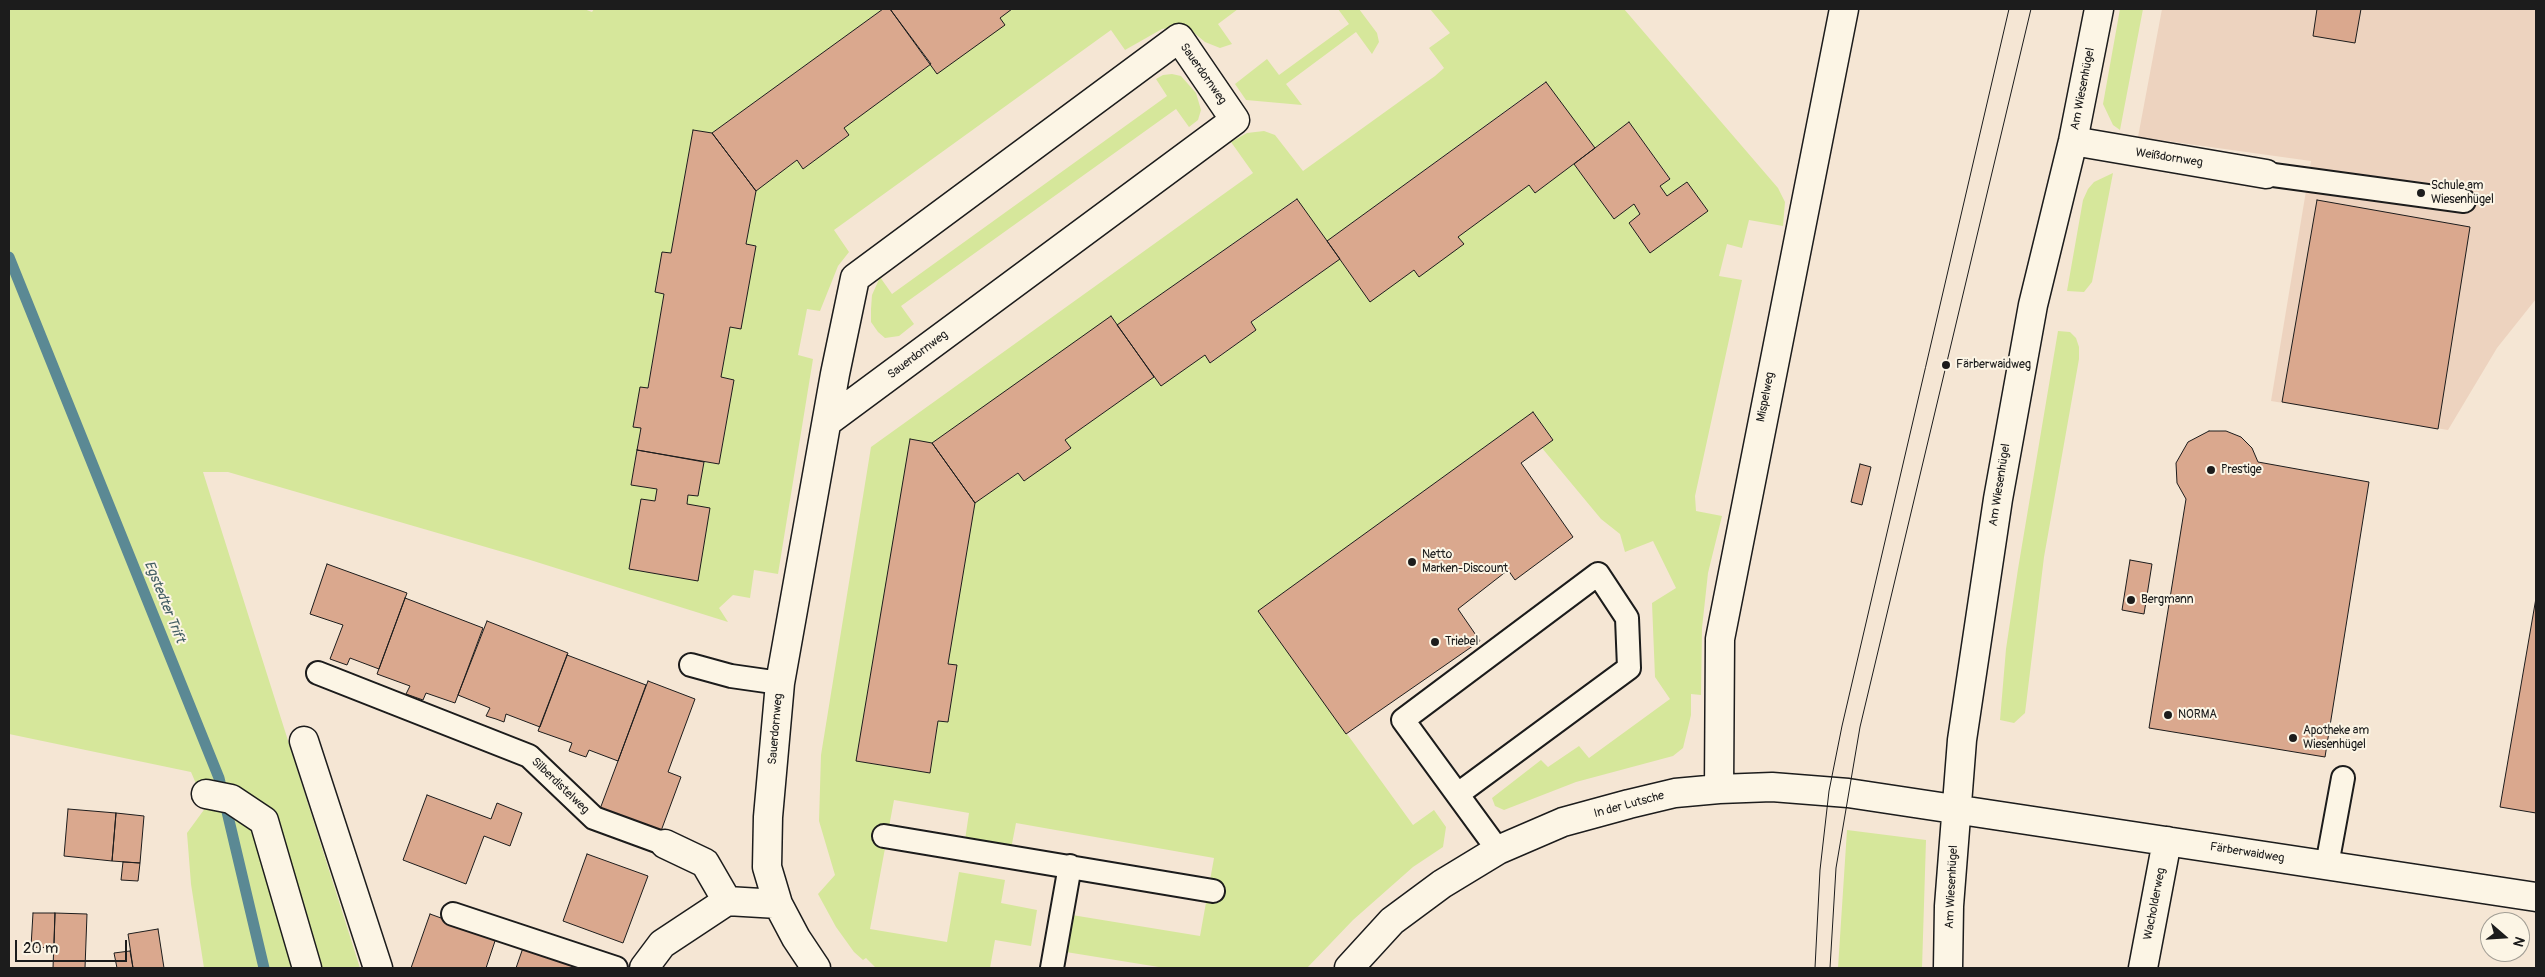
<!DOCTYPE html>
<meta charset="utf-8">
<style>
body{margin:0}
#map{position:relative;width:2545px;height:977px;overflow:hidden;background:#f5e6d4;font-family:Pangolin,sans-serif}
canvas{display:block}
.frame{position:absolute;inset:0;border:10px solid #1c1c1c;pointer-events:none}
.north{position:absolute;left:2480px;top:912px;width:50px;height:50px;box-sizing:border-box;background:#fcf5e5;border:1px solid #a29e95;border-radius:50%;rotate:109deg;font-size:14px;font-weight:700;line-height:20px;text-align:center;color:#1c1c1c}
.north::after{content:'';display:block;margin:auto;width:18px;height:22px;background:#1c1c1c;clip-path:polygon(50% 0,100% 100%,50% 72%,0 100%)}
.scale{position:absolute;left:15px;top:940px;width:112px;height:22px;box-sizing:border-box;border:2px solid #1c1c1c;border-top:0;padding-left:6px;font-size:15px;line-height:18px;white-space:nowrap;color:#1c1c1c;-webkit-text-stroke:4px #fcf5e5;paint-order:stroke}
</style>
<div id="map">
<canvas width="2545" height="977"></canvas>
<div class="frame"></div>
<div class="north">N</div>
<div class="scale">20 m</div>
</div>
<script>
const g = document.querySelector('canvas').getContext('2d');
g.lineJoin = 'round';
function paint(path, color) { g.fillStyle = color; g.fill(path, 'evenodd'); }
const poly = rows => new Path2D(rows.map(r => 'M' + r).join(''));
function stroke(path, color, width, dash) { g.strokeStyle = color; g.lineWidth = width; g.lineCap = dash ? 'butt' : 'round'; g.setLineDash(dash || []); g.stroke(path); }
function drawText(font, color, halo, rows, align = 'center') {
  g.font = font + ' Pangolin,sans-serif'; g.lineWidth = 4; g.setLineDash([]); g.textBaseline = 'middle'; g.strokeStyle = halo; g.fillStyle = color; for (const [text, x, y, turn = 0] of rows) {
    g.save(); g.translate(x, y); g.rotate((+turn || 0) * Math.PI / 180); g.textAlign = isNaN(turn) ? turn : align; if (halo) g.strokeText(text, 0, 0); g.fillText(text, 0, 0); g.restore();
  }
}
paint(poly([
 [2162,9,2536,9,2536,299,2497,348,2448,430,2271,401,2311,161,2138,137]
]), '#edd3bf');
paint(poly([
 [9,9,584,9,592,12,594,9,883,9,712,133,693,130,671,253,662,252,655,292,664,294,631,485,657,489,655,501,629,569,697,581,687,504,688,495,698,496,704,462,719,464,734,380,721,377,730,327,741,328,756,246,746,244,756,191,797,160,803,169,849,135,844,128,931,64,1012,9,1238,9,1218,24,1232,44,1220,48,1205,42,1193,32,1176,27,1162,29,1125,50,1111,30,834,230,849,252,838,266,820,311,807,309,798,355,813,359,778,574,754,570,750,598,733,595,719,608,728,622,527,559,228,472,203,472,360,968,204,968,191,884,187,833,206,807,191,772,9,734],
 [1338,9,1359,9,1377,33,1379,42,1372,54,1356,32,1286,84,1302,105,1246,100,1235,84,1267,59,1279,75,1349,24],
 [1430,9,1624,9,1778,188,1785,202,1783,226,1749,220,1742,248,1727,244,1719,276,1742,280,1695,496,1696,511,1722,516,1708,573,1702,628,1701,695,1691,694,1691,715,1683,748,1673,756,1576,782,1504,810,1495,806,1492,798,1541,760,1548,767,1579,746,1589,758,1670,699,1655,677,1652,603,1676,588,1653,541,1625,552,1620,534,1601,519,1542,448,1553,439,1533,412,1258,611,1413,825,1434,810,1446,827,1443,847,1413,867,1353,920,1307,968,1165,968,1066,952,1072,915,1200,936,1214,858,1016,823,1011,849,965,840,969,813,894,800,870,929,947,942,959,872,1005,880,1001,903,1037,910,1031,946,995,940,990,968,876,968,866,958,863,960,854,952,836,927,818,894,835,875,819,821,821,755,871,447,1253,173,1231,142,1247,133,1264,131,1275,135,1303,171,1435,76,1444,68,1429,48,1450,33],
 [1545,82,1595,148,1629,122,1670,178,1660,186,1667,196,1687,182,1708,211,1650,253,1629,223,1640,214,1634,204,1614,219,1574,164,1535,193,1529,185,1458,237,1464,244,1419,276,1414,270,1370,301,1340,259,1251,323,1256,330,1211,363,1205,355,1161,386,1154,377,1065,440,1071,448,1018,473,975,503,948,664,957,666,948,722,938,721,930,773,856,761,888,572,932,443,1111,317,1117,325,1296,199,1327,241],
 [2120,9,2143,9,2120,130,2113,125,2103,104],
 [1172,74,1181,76,1196,93,1201,110,1198,120,1189,127,1176,109,901,306,914,324,899,336,885,338,878,332,871,322,871,309,872,295,880,277,892,294,1167,96,1156,79,1163,75],
 [2113,173,2092,282,2084,292,2067,291,2083,200,2088,189,2094,182],
 [2058,331,2070,332,2076,338,2079,347,2079,359,2044,557,2025,713,2014,723,2000,720,2006,649,2018,569],
 [1847,830,1926,840,1922,968,1838,968]
]), '#d6e79b');
stroke(poly([
 [9,257,219,778,264,968]
]), '#5b8994', 11);
const building = poly([
 [883,9,890,9,931,64,844,128,849,135,803,169,797,160,756,191,712,133,883,9],
 [890,9,1012,9,1000,18,1005,25,937,74,890,9],
 [2317,9,2361,9,2355,43,2313,36,2317,9],
 [1546,82,1595,148,1535,193,1529,185,1458,237,1464,244,1419,277,1414,270,1370,302,1327,241,1546,82],
 [1629,122,1670,179,1660,186,1667,196,1687,182,1708,211,1650,253,1629,223,1640,214,1634,204,1614,219,1574,164,1629,122],
 [693,130,712,133,756,191,746,244,756,246,741,329,730,327,721,377,734,380,719,464,637,450,641,428,633,427,640,387,648,388,664,294,655,292,662,252,671,253,693,130],
 [1297,199,1340,259,1251,322,1256,330,1210,363,1205,355,1161,386,1117,325,1297,199],
 [2317,200,2470,227,2438,429,2282,402,2317,200],
 [1111,316,1154,377,1065,440,1071,448,1024,481,1018,473,975,503,932,443,1111,316],
 [1533,412,1553,440,1521,463,1573,537,1515,580,1508,570,1458,609,1480,641,1346,734,1258,611,1533,412],
 [2209,431,2226,431,2241,437,2252,448,2258,462,2369,482,2325,757,2149,728,2186,499,2177,483,2176,463,2188,442,2209,431],
 [910,439,932,443,975,503,948,664,957,665,948,722,938,721,930,773,856,761,910,439],
 [637,450,704,462,698,496,688,495,687,504,710,508,698,581,629,569,641,499,655,501,657,489,631,485,637,450],
 [1860,464,1871,467,1862,505,1851,502,1860,464],
 [2130,560,2152,564,2144,614,2122,610,2130,560],
 [327,564,407,593,379,669,350,658,347,665,330,659,343,625,310,614,327,564],
 [405,598,483,628,455,703,426,693,423,700,406,694,410,686,377,674,405,598],
 [2536,598,2536,813,2500,807,2536,598],
 [487,621,568,653,540,727,506,714,504,722,496,719,486,716,490,708,458,695,487,621],
 [567,655,646,685,618,761,589,750,586,757,580,755,569,751,572,743,538,731,567,655],
 [648,681,695,699,668,772,681,777,661,831,600,809,648,681],
 [427,795,491,819,497,803,522,813,510,846,484,836,466,884,403,860,427,795],
 [68,809,116,813,112,861,64,856,68,809],
 [116,813,144,816,140,863,112,861,116,813],
 [587,854,648,876,623,943,563,921,587,854],
 [123,862,140,863,138,881,121,880,123,862],
 [33,913,55,913,54,948,31,947,33,913],
 [55,913,87,914,85,968,53,968,55,913],
 [430,914,496,938,486,968,411,968,430,914],
 [158,929,164,968,133,968,128,934,158,929],
 [524,945,586,968,516,968,524,945],
 [130,951,133,968,117,968,114,953,130,951]
]);
paint(building, '#daa88e');
stroke(building, '#1c1c1c', 1);
const service = poly([
 [2266,174,2464,201],
 [691,665,731,676,780,683],
 [318,673,529,756,594,818,665,844],
 [1458,794,1629,668,1627,618,1598,574,1403,720,1498,850],
 [884,836,1213,891],
 [2327,865,2343,778],
 [453,914,616,968],
 [1052,968,1070,866]
]);
const minor = poly([
 [2073,141,2266,174],
 [304,741,378,968],
 [1719,789,1720,639,1844,9],
 [206,794,231,799,264,821,307,968],
 [665,844,705,863,727,901],
 [644,968,662,944,727,901,778,904],
 [816,968,796,938,778,904,767,867,768,817,780,683,835,374,855,278,1179,38,1235,120,827,422],
 [1349,968,1392,921,1442,884,1498,850,1563,822,1629,804,1675,793,1719,789,1772,787,1848,793,2536,897],
 [1948,968,1949,906,1962,740,1998,499,2033,305,2073,141,2099,9],
 [2143,968,2167,841]
]);
stroke(service, '#1c1c1c', 26);
stroke(minor, '#1c1c1c', 31);
stroke(service, '#fcf5e5', 22);
stroke(minor, '#fcf5e5', 28);
stroke(poly([
 [1815,968,1820,870,1829,791,1842,726,2009,9],
 [1830,968,1836,868,1860,727,2031,9]
]), '#1c1c1c', 1);
for (const [x, y, r, color] of [
 [2421,193,5,"#1c1c1c"],
 [1946,365,5,"#1c1c1c"],
 [2211,470,5,"#1c1c1c"],
 [1412,562,5,"#1c1c1c"],
 [2131,600,5,"#1c1c1c"],
 [1435,642,5,"#1c1c1c"],
 [2168,715,5,"#1c1c1c"],
 [2293,738,5,"#1c1c1c"]
]) { const dot = new Path2D(); dot.arc(x, y, r, 0, 2 * Math.PI); g.fillStyle = color; g.fill(dot); stroke(dot, '#fcf5e5', 2); }
drawText('12px', '#1c1c1c', '#fcf5e5', [
 ["Sauerdornweg",1203,74,55],
 ["Am Wiesenhügel",2083,89,-79],
 ["Weißdornweg",2169,158,9],
 ["Sauerdornweg",918,355,-37],
 ["Mispelweg",1766,397,-79],
 ["Am Wiesenhügel",2000,485,-81],
 ["Sauerdornweg",776,729,-85],
 ["Silberdistelweg",560,786,44],
 ["In der Lutsche",1629,805,-15],
 ["Färberwaidweg",2247,853,9],
 ["Am Wiesenhügel",1952,887,-87],
 ["Wacholderweg",2155,904,-79]
]);
drawText('12px', '#1c1c1c', '#fcf5e5', [
 ["Schule am",2431,186],
 ["Wiesenhügel",2431,200],
 ["Färberwaidweg",1956,365],
 ["Prestige",2221,470],
 ["Netto",1422,555],
 ["Marken-Discount",1422,569],
 ["Bergmann",2141,600],
 ["Triebel",1445,642],
 ["NORMA",2178,715],
 ["Apotheke am",2303,731],
 ["Wiesenhügel",2303,745]
], 'left');
drawText('italic 14px', '#415c62', '#fcf5e5', [
 ["Egstedter Trift",164,602,68]
]);
</script>
